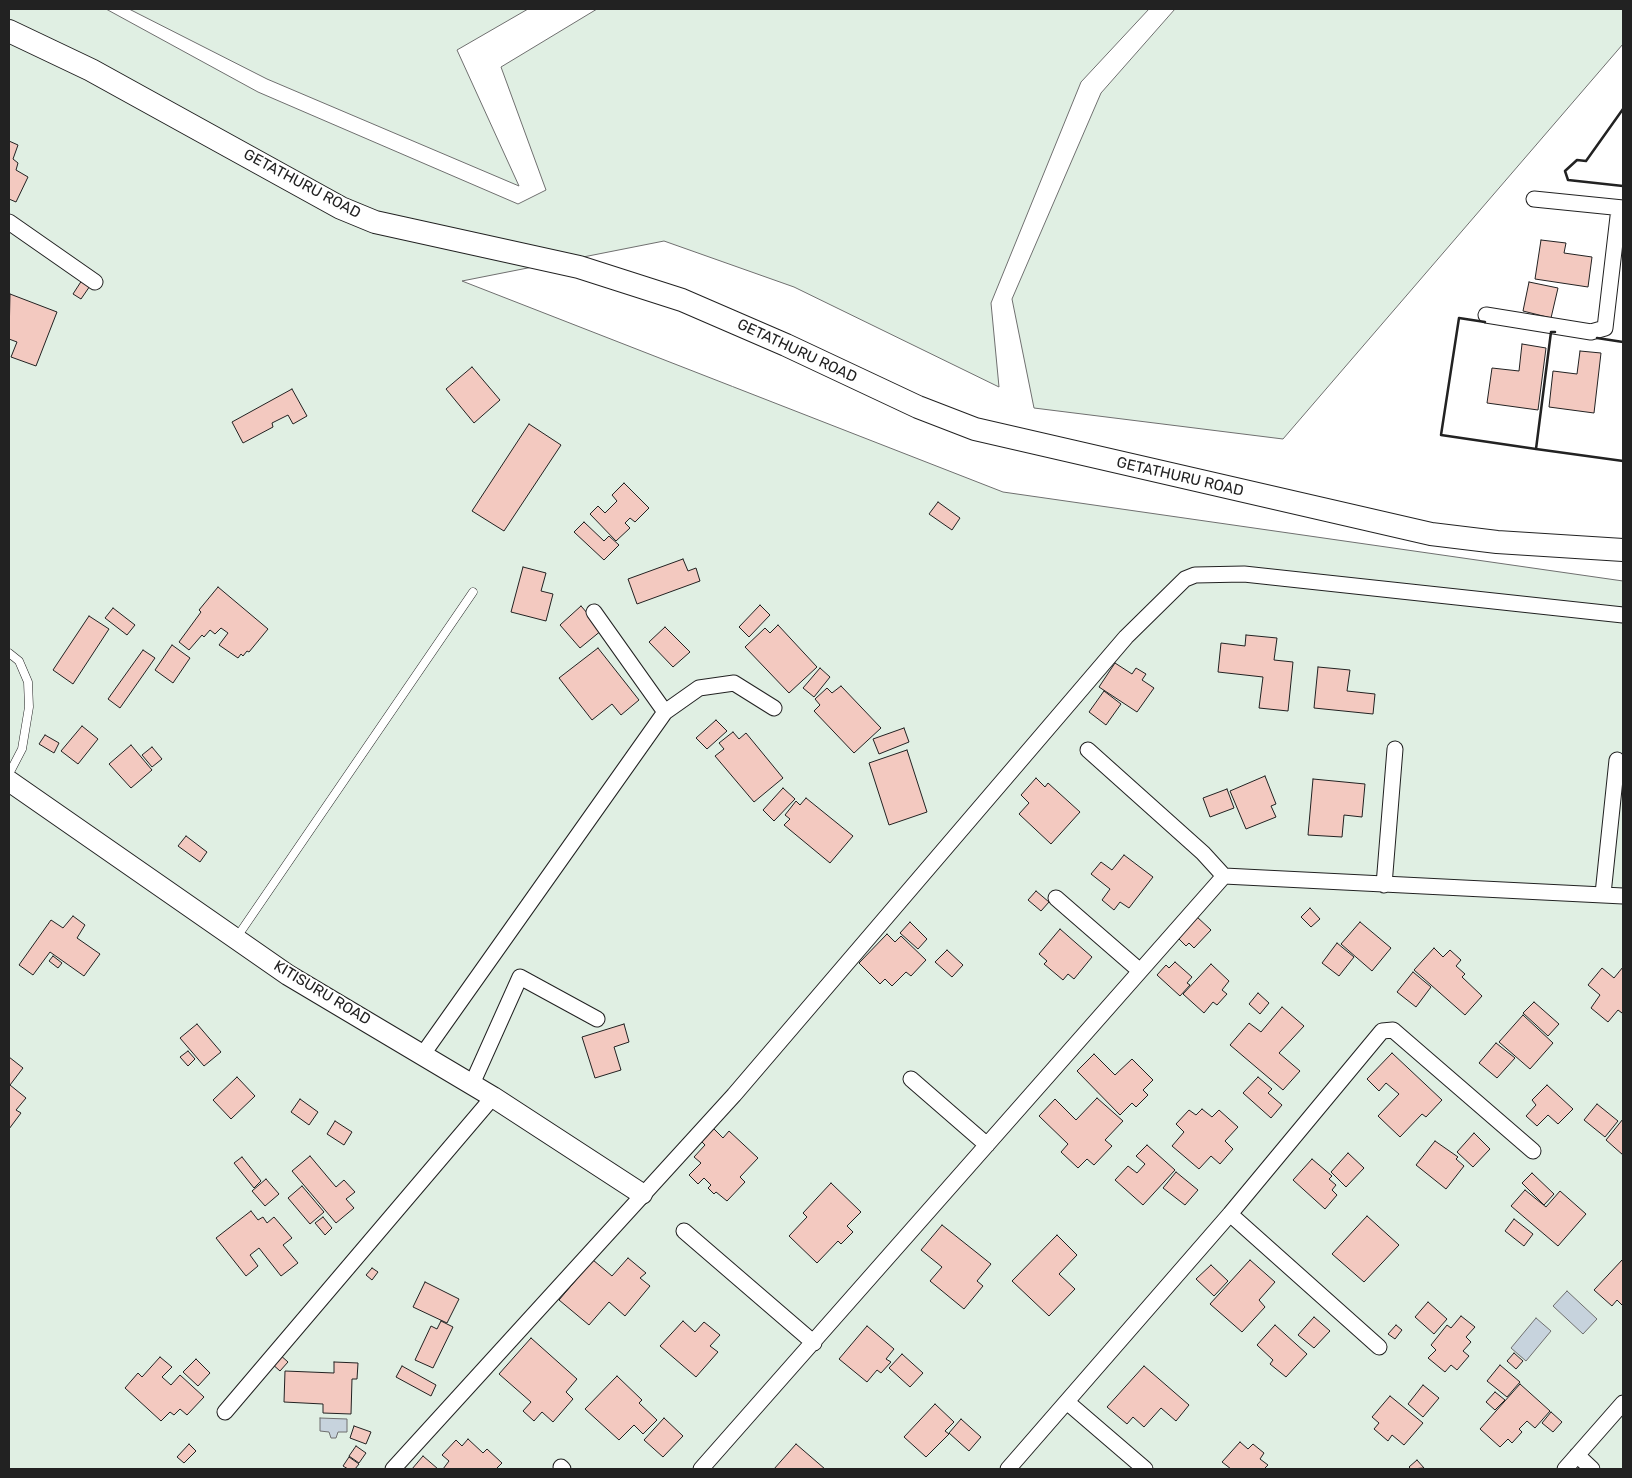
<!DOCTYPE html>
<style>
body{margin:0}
#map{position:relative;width:1632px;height:1478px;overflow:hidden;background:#fff;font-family:Rubik,sans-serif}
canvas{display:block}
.frame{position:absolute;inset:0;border:10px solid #222;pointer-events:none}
</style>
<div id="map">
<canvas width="1632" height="1478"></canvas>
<div class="frame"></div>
</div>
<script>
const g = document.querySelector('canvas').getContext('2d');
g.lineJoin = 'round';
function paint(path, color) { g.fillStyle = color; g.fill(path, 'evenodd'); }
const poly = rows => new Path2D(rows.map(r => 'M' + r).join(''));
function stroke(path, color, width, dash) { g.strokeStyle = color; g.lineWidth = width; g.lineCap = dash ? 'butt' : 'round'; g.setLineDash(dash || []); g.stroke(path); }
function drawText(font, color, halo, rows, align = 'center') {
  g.font = font + ' Rubik,sans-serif'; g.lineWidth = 4; g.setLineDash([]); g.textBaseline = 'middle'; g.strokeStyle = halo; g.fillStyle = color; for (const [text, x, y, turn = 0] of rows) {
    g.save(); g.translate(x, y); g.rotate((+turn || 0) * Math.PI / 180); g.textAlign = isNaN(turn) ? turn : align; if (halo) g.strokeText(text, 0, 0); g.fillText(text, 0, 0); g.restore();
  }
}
const green = poly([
 [9,9,106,9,258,92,518,204,546,190,501,67,597,9,1149,9,1081,82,991,303,999,387,794,287,664,241,462,281,1003,492,1623,581,1623,1469,9,1469,9,9],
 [129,9,528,9,457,50,519,186,267,79,129,9],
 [1175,9,1623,9,1623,44,1283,439,1034,408,1012,299,1101,93,1175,9]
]);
paint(green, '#e0efe3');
stroke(green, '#6f6f6f', 1);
const water = poly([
 [1567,1291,1597,1319,1583,1334,1553,1306,1567,1291],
 [1536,1318,1551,1331,1526,1361,1511,1348,1536,1318],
 [320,1418,347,1419,347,1432,338,1432,336,1438,331,1438,329,1432,320,1431,320,1418]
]);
paint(water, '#c7d3dd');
stroke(water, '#6f6f6f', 1);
const building = poly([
 [9,141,18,145,13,159,18,163,16,170,28,177,16,202,9,199,9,141],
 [1541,240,1566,243,1564,253,1592,257,1588,287,1535,279,1541,240],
 [84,277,92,283,81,299,73,294,84,277],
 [1529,282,1558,288,1551,318,1523,311,1529,282],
 [10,294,57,312,36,366,11,357,17,342,9,339,10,294],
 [1522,344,1546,348,1538,410,1487,403,1492,368,1519,371,1522,344],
 [1580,351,1601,353,1594,413,1549,407,1553,371,1577,374,1580,351],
 [472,367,500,400,474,423,446,389,472,367],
 [292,389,307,416,293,424,288,415,272,423,273,427,243,443,232,422,292,389],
 [529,424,561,445,504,531,472,511,529,424],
 [624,483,649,508,635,522,630,518,625,523,630,528,616,541,590,514,598,506,605,513,617,501,612,495,624,483],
 [938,502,960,518,952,530,929,514,938,502],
 [584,522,604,541,609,536,619,545,604,560,574,532,584,522],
 [683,559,688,571,696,568,700,581,637,604,628,579,683,559],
 [523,567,546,573,541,591,553,594,546,621,511,612,523,567],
 [218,587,268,629,249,652,247,651,243,656,241,654,238,658,219,645,228,633,221,628,215,634,210,630,204,637,202,635,189,650,179,642,201,612,199,610,218,587],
 [760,605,770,615,749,637,739,627,760,605],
 [581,606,602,630,580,648,560,625,581,606],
 [113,608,135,625,127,635,105,618,113,608],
 [89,616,109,629,73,684,53,670,89,616],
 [778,625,817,667,789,693,745,647,765,628,770,633,778,625],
 [665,627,690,652,673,667,649,642,665,627],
 [1246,635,1277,638,1274,660,1293,662,1288,711,1259,708,1263,677,1218,672,1221,643,1245,646,1246,635],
 [172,645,190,658,173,683,155,670,172,645],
 [598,648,639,700,621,715,612,704,592,720,559,678,598,648],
 [143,650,155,658,120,708,108,699,143,650],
 [1115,663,1132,674,1136,668,1146,674,1142,680,1154,688,1137,712,1099,687,1115,663],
 [1318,667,1350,670,1347,691,1375,694,1373,714,1314,708,1318,667],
 [820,668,830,677,814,697,803,688,820,668],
 [841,686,881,728,854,753,814,711,820,705,815,699,827,688,832,693,841,686],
 [1104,691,1121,704,1106,725,1089,712,1104,691],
 [716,720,727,731,707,749,696,738,716,720],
 [82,726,98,739,78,764,61,751,82,726],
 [904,728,909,742,879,754,873,739,904,728],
 [733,732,739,739,746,733,783,778,754,802,715,756,724,749,719,743,733,732],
 [45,735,59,743,54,753,39,744,45,735],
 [131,745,152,770,131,788,109,764,131,745],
 [152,747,162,759,152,767,142,755,152,747],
 [907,750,927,812,889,825,869,763,907,750],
 [1265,776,1276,804,1271,806,1276,817,1246,829,1230,791,1265,776],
 [1036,778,1045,787,1048,783,1080,812,1051,844,1019,814,1029,803,1021,795,1036,778],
 [1313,779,1365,784,1362,817,1344,815,1342,837,1308,835,1313,779],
 [783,788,795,799,774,821,763,810,783,788],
 [1227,789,1234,808,1210,817,1203,798,1227,789],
 [806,798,853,836,830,863,784,825,790,819,785,815,796,801,800,805,806,798],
 [186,836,207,852,200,862,178,846,186,836],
 [1124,855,1153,877,1129,908,1120,902,1114,910,1102,900,1110,889,1091,874,1101,862,1112,870,1124,855],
 [1036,891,1049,902,1041,911,1028,900,1036,891],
 [1310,908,1320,919,1311,927,1301,917,1310,908],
 [73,916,85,925,77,938,100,954,84,976,50,952,33,975,19,965,51,920,63,928,73,916],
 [1196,916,1211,930,1194,948,1189,943,1186,946,1176,936,1196,916],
 [910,922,927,939,918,949,900,933,910,922],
 [1360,922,1391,948,1372,971,1341,944,1360,922],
 [1060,929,1092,957,1074,979,1068,974,1063,980,1044,964,1047,961,1039,954,1060,929],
 [887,934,895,942,901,936,926,960,911,976,906,972,892,986,885,979,880,984,859,963,887,934],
 [1337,943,1354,957,1339,976,1322,963,1337,943],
 [1434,948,1443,957,1450,950,1461,960,1456,966,1465,974,1462,977,1482,996,1465,1015,1414,970,1434,948],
 [947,950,963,965,952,977,935,962,947,950],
 [53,956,62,963,58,968,49,961,53,956],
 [1175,962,1192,977,1187,983,1190,985,1180,996,1157,975,1166,965,1169,968,1175,962],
 [1211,964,1229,981,1222,990,1227,994,1217,1005,1213,1002,1204,1013,1183,994,1211,964],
 [1623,967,1623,1012,1622,1013,1618,1010,1608,1022,1591,1008,1600,995,1588,985,1602,968,1614,978,1623,967],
 [1413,972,1431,987,1416,1007,1397,992,1413,972],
 [1258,993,1269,1003,1260,1014,1249,1004,1258,993],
 [1534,1002,1559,1024,1548,1036,1523,1013,1534,1002],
 [1282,1007,1304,1026,1279,1053,1300,1071,1283,1090,1230,1045,1249,1023,1261,1032,1282,1007],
 [1523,1015,1553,1043,1530,1069,1499,1042,1523,1015],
 [197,1024,221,1052,204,1066,180,1038,197,1024],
 [624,1024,629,1042,614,1047,621,1070,595,1078,582,1037,624,1024],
 [1496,1043,1515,1058,1497,1078,1479,1063,1496,1043],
 [188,1051,195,1059,188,1066,180,1057,188,1051],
 [1392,1053,1442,1100,1426,1117,1422,1114,1400,1137,1378,1116,1399,1094,1386,1083,1379,1091,1367,1079,1392,1053],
 [1094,1054,1115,1075,1132,1059,1153,1080,1143,1090,1148,1095,1136,1107,1132,1103,1120,1115,1077,1071,1094,1054],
 [9,1057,23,1068,10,1085,26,1098,16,1110,21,1113,9,1129,9,1057],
 [237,1077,255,1096,231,1119,213,1100,237,1077],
 [1258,1077,1272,1089,1268,1093,1282,1105,1271,1118,1243,1093,1258,1077],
 [1547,1085,1573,1109,1558,1124,1548,1115,1537,1126,1526,1116,1536,1105,1532,1100,1547,1085],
 [1097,1098,1123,1121,1105,1140,1112,1146,1094,1165,1087,1159,1078,1168,1061,1152,1068,1144,1039,1116,1055,1099,1076,1120,1097,1098],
 [300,1099,318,1112,309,1125,291,1112,300,1099],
 [1597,1104,1618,1121,1605,1137,1584,1120,1597,1104],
 [1202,1109,1212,1117,1219,1110,1238,1127,1225,1141,1233,1149,1220,1164,1211,1156,1199,1169,1172,1146,1184,1132,1176,1124,1189,1110,1196,1115,1202,1109],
 [1623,1119,1623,1155,1606,1140,1623,1119],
 [335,1121,352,1132,344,1145,327,1134,335,1121],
 [713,1128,723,1138,729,1131,758,1158,740,1177,745,1182,727,1201,716,1192,714,1194,708,1188,711,1185,704,1178,698,1184,689,1175,701,1163,694,1157,705,1145,701,1141,713,1128],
 [1474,1133,1490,1149,1473,1167,1457,1152,1474,1133],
 [1435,1141,1458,1157,1456,1159,1464,1166,1446,1189,1416,1165,1435,1141],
 [1147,1145,1175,1170,1143,1205,1115,1180,1128,1166,1137,1173,1145,1164,1136,1156,1147,1145],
 [1348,1153,1364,1168,1346,1187,1331,1172,1348,1153],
 [310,1156,336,1187,344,1180,355,1192,346,1199,354,1208,336,1223,292,1171,310,1156],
 [242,1157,261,1181,254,1188,234,1163,242,1157],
 [1312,1159,1332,1176,1329,1179,1336,1185,1332,1190,1337,1195,1325,1209,1293,1180,1312,1159],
 [1176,1172,1198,1190,1185,1205,1163,1188,1176,1172],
 [1532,1173,1554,1194,1544,1205,1522,1183,1532,1173],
 [266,1179,279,1194,265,1206,252,1191,266,1179],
 [831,1183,861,1212,847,1226,853,1232,841,1244,838,1241,817,1263,789,1236,807,1217,803,1213,831,1183],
 [302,1186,324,1212,310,1224,288,1198,302,1186],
 [1525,1190,1546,1207,1560,1191,1586,1214,1558,1246,1511,1206,1525,1190],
 [251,1211,258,1220,263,1217,267,1223,274,1217,292,1238,283,1245,298,1263,281,1276,259,1248,250,1255,258,1266,246,1276,216,1238,251,1211],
 [1367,1216,1399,1245,1364,1282,1332,1254,1367,1216],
 [323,1217,332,1228,325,1235,315,1223,323,1217],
 [1514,1219,1533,1234,1524,1246,1505,1231,1514,1219],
 [942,1225,991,1264,977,1281,983,1286,964,1309,930,1281,942,1267,921,1250,942,1225],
 [1057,1235,1077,1255,1059,1274,1075,1289,1049,1316,1012,1281,1057,1235],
 [628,1258,646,1273,640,1278,650,1286,625,1316,609,1302,589,1325,559,1300,593,1260,612,1276,628,1258],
 [1623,1259,1623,1306,1617,1300,1612,1306,1594,1290,1623,1259],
 [1250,1260,1275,1282,1259,1300,1265,1307,1242,1332,1210,1304,1250,1260],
 [1211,1265,1228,1281,1214,1296,1196,1279,1211,1265],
 [372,1268,378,1272,372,1280,366,1275,372,1268],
 [425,1282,459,1299,447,1323,413,1307,425,1282],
 [1428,1302,1447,1319,1434,1334,1415,1317,1428,1302],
 [1461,1316,1475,1327,1466,1337,1471,1342,1463,1351,1469,1356,1457,1370,1451,1365,1445,1372,1428,1358,1436,1350,1431,1345,1447,1325,1451,1328,1461,1316],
 [1314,1317,1330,1331,1314,1348,1298,1335,1314,1317],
 [441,1321,453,1327,433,1368,415,1360,431,1326,437,1329,441,1321],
 [683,1321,695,1332,704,1322,720,1335,710,1346,718,1352,696,1377,660,1346,683,1321],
 [1275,1325,1307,1354,1286,1377,1270,1364,1273,1360,1257,1345,1275,1325],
 [1396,1325,1402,1330,1395,1339,1388,1334,1396,1325],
 [867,1326,894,1349,886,1359,891,1362,881,1373,877,1370,867,1382,839,1359,867,1326],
 [531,1338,577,1379,566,1392,573,1399,553,1422,542,1412,534,1421,523,1411,531,1402,499,1374,531,1338],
 [1514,1353,1523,1361,1516,1369,1507,1361,1514,1353],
 [279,1354,288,1362,280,1371,271,1363,279,1354],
 [902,1354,923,1373,910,1387,889,1368,902,1354],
 [160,1357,172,1367,162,1377,171,1385,180,1375,204,1397,187,1415,180,1409,174,1415,170,1412,161,1421,125,1388,138,1373,142,1377,160,1357],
 [196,1359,210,1373,198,1386,183,1372,196,1359],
 [334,1362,358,1363,357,1379,352,1379,351,1414,323,1413,323,1404,284,1402,285,1371,334,1373,334,1362],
 [1500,1365,1520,1382,1507,1397,1487,1381,1500,1365],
 [402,1366,436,1385,431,1396,396,1377,402,1366],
 [1144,1366,1189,1405,1176,1421,1161,1408,1144,1427,1133,1417,1127,1424,1107,1407,1144,1366],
 [617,1376,642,1400,639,1403,657,1420,643,1434,634,1425,619,1440,585,1409,617,1376],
 [1520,1384,1550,1411,1535,1428,1527,1421,1519,1429,1522,1432,1512,1443,1508,1439,1500,1447,1480,1429,1520,1384],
 [1423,1385,1439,1398,1423,1417,1408,1404,1423,1385],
 [1495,1392,1505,1400,1495,1410,1486,1402,1495,1392],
 [1390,1396,1423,1423,1404,1445,1392,1435,1388,1441,1374,1429,1379,1423,1372,1417,1390,1396],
 [935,1404,954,1422,945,1431,949,1434,926,1457,904,1437,935,1404],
 [1551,1412,1562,1422,1553,1432,1542,1423,1551,1412],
 [664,1418,683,1436,663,1457,644,1440,664,1418],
 [961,1419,981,1437,969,1451,949,1433,961,1419],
 [354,1426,371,1432,366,1444,350,1438,354,1426],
 [468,1439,483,1453,487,1449,502,1463,496,1469,443,1469,449,1461,442,1455,456,1440,462,1446,468,1439],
 [1240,1442,1248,1449,1253,1444,1264,1453,1260,1459,1268,1465,1264,1469,1231,1469,1222,1462,1240,1442],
 [189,1444,196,1451,184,1463,177,1457,189,1444],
 [796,1444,825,1469,774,1469,796,1444],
 [356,1446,366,1453,359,1463,349,1456,356,1446],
 [423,1456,438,1469,412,1469,423,1456],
 [349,1457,359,1464,355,1469,348,1469,343,1466,349,1457],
 [1417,1460,1424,1468,1411,1469,1409,1467,1417,1460]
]);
paint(building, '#f3c9c0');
stroke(building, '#222', 1);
const service = poly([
 [9,653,19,661,28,682,29,707,22,749,9,774],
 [237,937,473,592]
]);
const minor = poly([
 [1534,199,1623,208],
 [9,222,95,282],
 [1486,315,1591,332,1605,328,1619,208],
 [594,612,665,712],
 [1088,750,1203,853,1224,876],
 [1384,885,1395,749],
 [1603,894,1617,760],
 [1056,898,1140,971],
 [423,1054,665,712,699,688,734,683,774,708],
 [911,1079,987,1145],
 [472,1084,520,977,597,1019],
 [1230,1214,1379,1347],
 [684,1231,814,1343],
 [1067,1402,1145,1469],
 [225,1412,493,1097],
 [1577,1455,1592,1469],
 [561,1467,563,1469],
 [393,1469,734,1095,1126,637,1185,579,1195,575,1244,574,1623,615],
 [701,1469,1224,876,1623,896],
 [1008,1469,1230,1214,1382,1031,1393,1030,1533,1151],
 [1565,1469,1623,1403]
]);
const tertiary = poly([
 [9,781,288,975,493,1097,642,1194]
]);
const secondary = poly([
 [9,31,91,70,341,208,375,222,579,267,682,300,786,345,918,407,975,429,1431,534,1497,542,1623,550]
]);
stroke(service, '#222', 9);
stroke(minor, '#222', 17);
stroke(tertiary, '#222', 22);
stroke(secondary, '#222', 24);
stroke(service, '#fff', 8);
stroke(minor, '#fff', 15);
stroke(tertiary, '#fff', 20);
stroke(secondary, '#fff', 22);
stroke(poly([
 [1623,109,1586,161,1577,160,1565,171,1568,180,1623,186],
 [1485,322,1459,318,1441,435,1536,449],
 [1555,332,1551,332,1536,449,1623,461],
 [1597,338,1623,342]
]), '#222', 2.5);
drawText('15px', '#222', '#fff', [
 ["GETATHURU ROAD",302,184,28],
 ["GETATHURU ROAD",797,351,25],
 ["GETATHURU ROAD",1180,477,13],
 ["KITISURU ROAD",322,993,31]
]);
</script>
